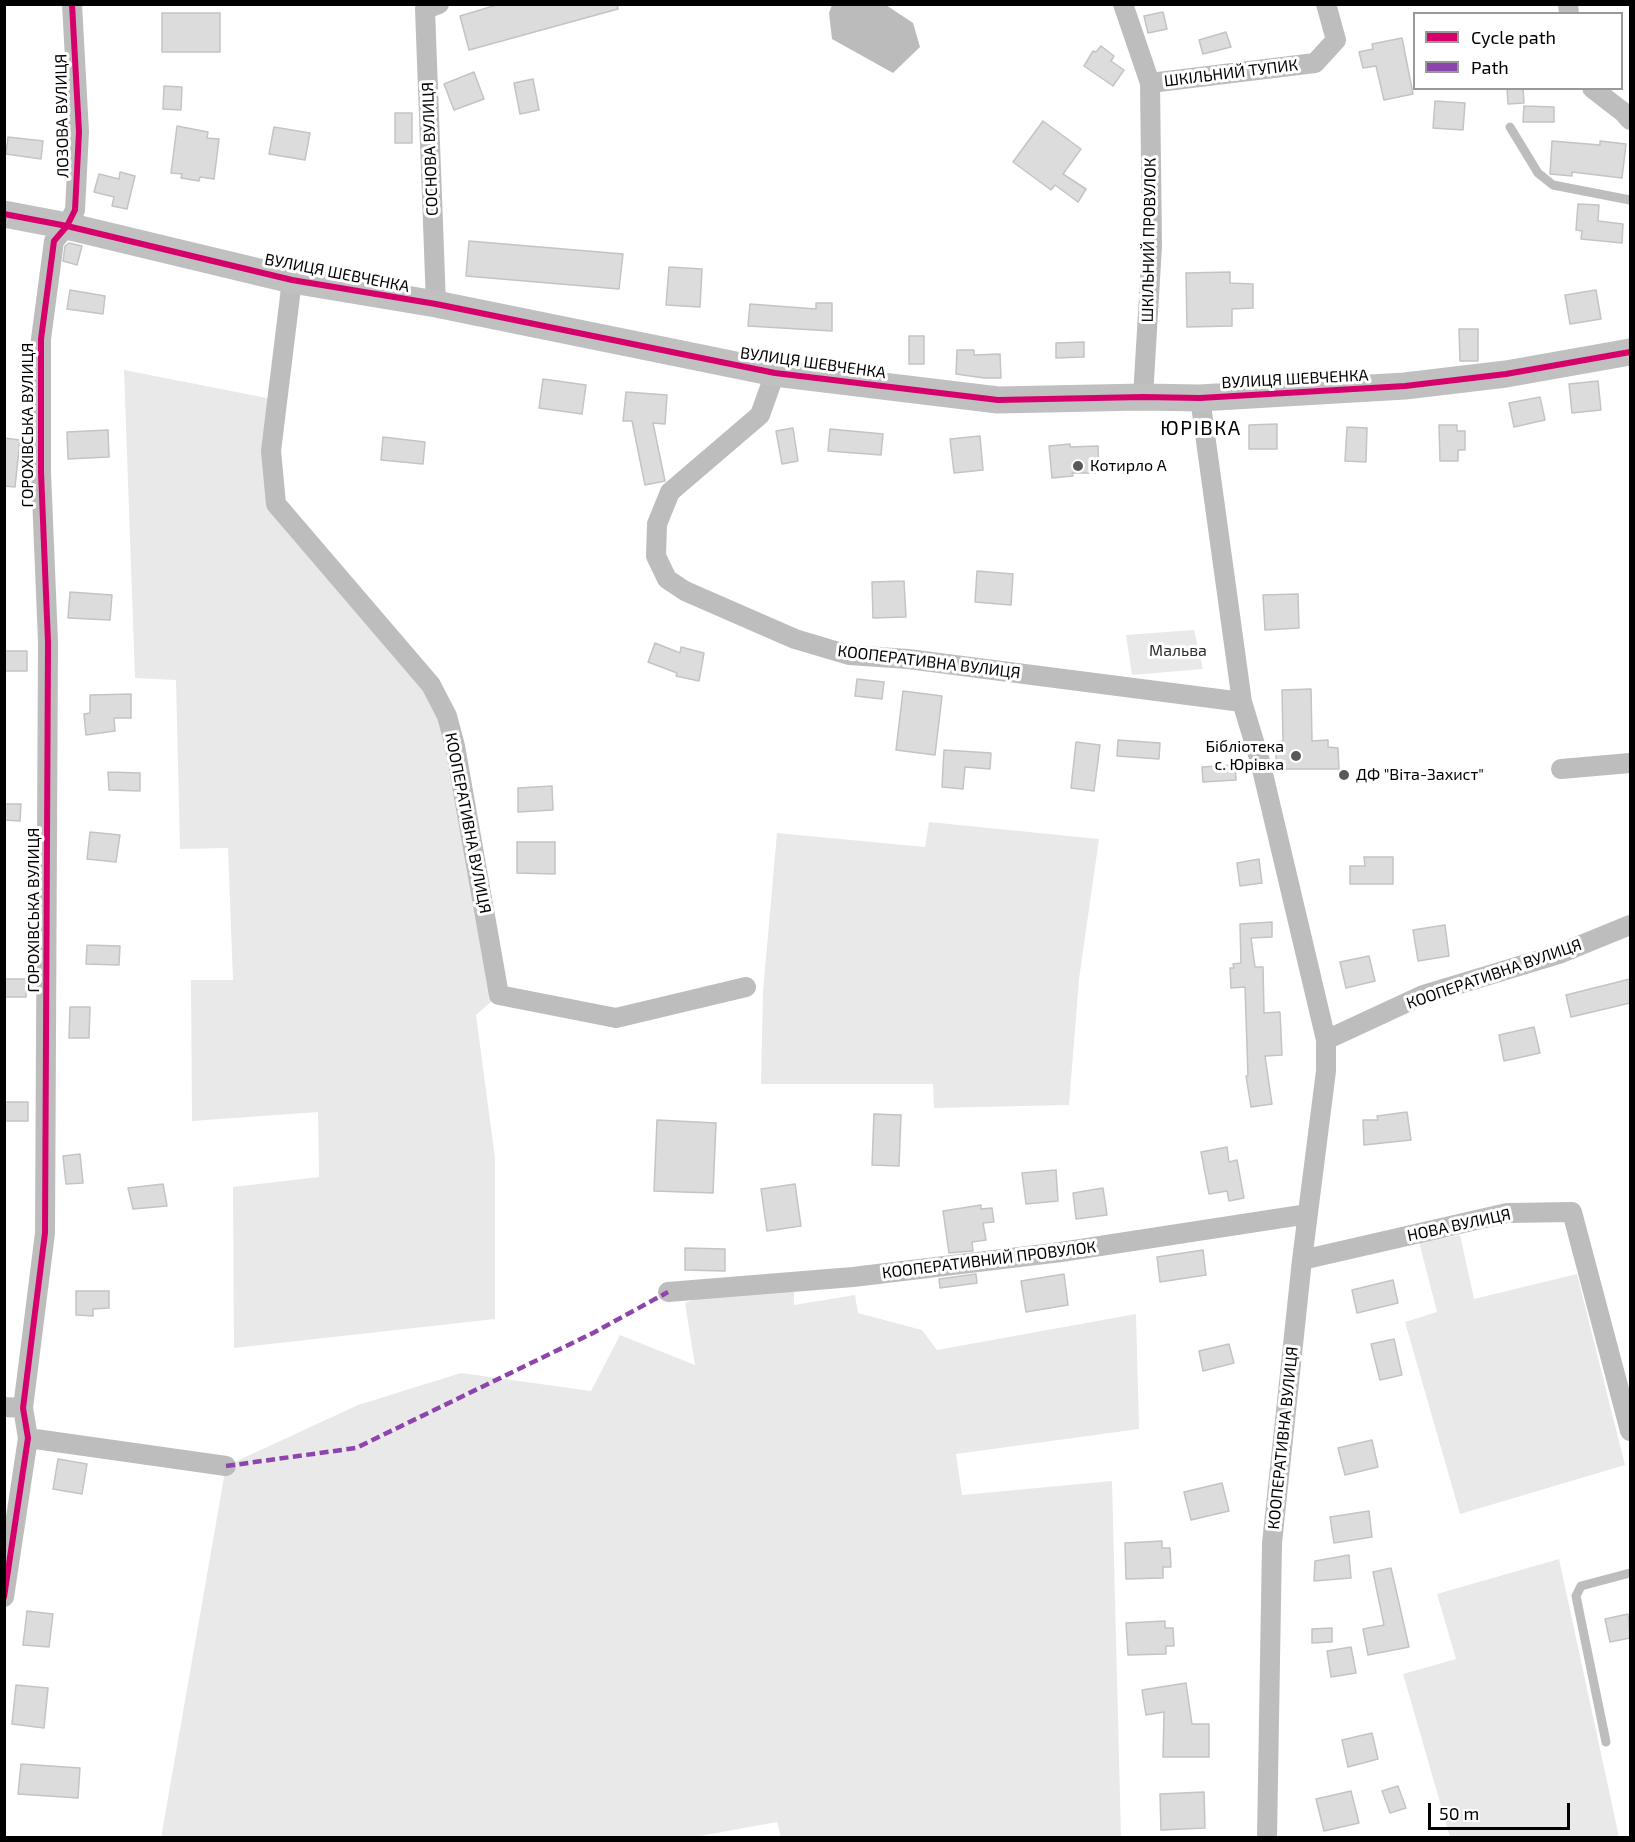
<!DOCTYPE html>
<meta charset="utf-8">
<style>
body{margin:0}
#map{position:relative;width:1635px;height:1842px;overflow:hidden;background:#fff;font-family:"Exo 2",sans-serif}
canvas{display:block}
.frame{position:absolute;inset:0;border:6px solid #000;pointer-events:none}
.legend{position:absolute;left:1413px;top:12px;width:210px;height:78px;box-sizing:border-box;background:#fff;border:2px solid #999;margin:0;padding:8px 10px;list-style:none;font-size:18px;color:#000}
.legend li{display:flex;align-items:center;gap:12px;height:30px}
.legend b{width:30px;border:2px solid #999}
.scale{position:absolute;left:1428px;top:1803px;width:142px;height:27px;box-sizing:border-box;border:3px solid #000;border-top:0;padding-left:8px;font-size:18px;line-height:21px;white-space:nowrap;color:#000;-webkit-text-stroke:4px #fff;paint-order:stroke}
</style>
<div id="map">
<canvas width="1635" height="1842"></canvas>
<div class="frame"></div>
<ul class="legend">
<li><b style="height:8px;background:#d6006c"></b>Cycle path</li>
<li><b style="height:8px;background:#8e44ad"></b>Path</li>
</ul>
<div class="scale">50 m</div>
</div>
<script>
const g = document.querySelector('canvas').getContext('2d');
g.lineJoin = 'round';
function paint(path, color) { g.fillStyle = color; g.fill(path, 'evenodd'); }
const poly = rows => new Path2D(rows.map(r => 'M' + r).join(''));
function stroke(path, color, width, dash) { g.strokeStyle = color; g.lineWidth = width; g.lineCap = dash ? 'butt' : 'round'; g.setLineDash(dash || []); g.stroke(path); }
function drawText(font, color, halo, rows, align = 'center') {
  g.font = font + ' "Exo 2",sans-serif'; g.lineWidth = 6; g.setLineDash([]); g.textBaseline = 'middle'; g.strokeStyle = halo; g.fillStyle = color; for (const [text, x, y, turn = 0] of rows) {
    g.save(); g.translate(x, y); g.rotate((+turn || 0) * Math.PI / 180); g.textAlign = isNaN(turn) ? turn : align; if (halo) g.strokeText(text, 0, 0); g.fillText(text, 0, 0); g.restore();
  }
}
paint(poly([
 [124,370,277,400,276,504,447,716,499,995,476,1015,495,1158,495,1319,234,1348,233,1187,319,1177,318,1112,192,1121,191,980,233,980,228,848,180,849,176,680,135,678],
 [1194,630,1203,669,1132,675,1126,635],
 [929,822,1099,839,1079,979,1069,1105,934,1108,933,1084,761,1084,763,992,777,833,925,847],
 [1460,1235,1474,1299,1577,1274,1625,1465,1460,1514,1405,1322,1437,1312,1419,1242],
 [794,1290,794,1305,855,1295,858,1313,922,1330,937,1350,1136,1314,1139,1429,956,1454,962,1495,1112,1481,1121,1837,781,1838,777,1822,689,1838,161,1838,226,1466,358,1405,461,1373,591,1391,620,1335,695,1365,685,1303,706,1295],
 [1559,1559,1619,1837,1450,1837,1403,1674,1456,1659,1437,1594]
]), '#e9e9e9');
paint(poly([
 [832,5,886,5,913,23,920,47,893,73,832,39,829,13]
]), '#bbb');
const building = poly([
 [500,4,617,4,618,9,469,50,460,16,500,4],
 [1163,12,1167,29,1148,33,1144,16,1163,12],
 [162,13,220,13,220,52,162,52,162,13],
 [1226,32,1231,47,1203,54,1199,40,1226,32],
 [1402,38,1413,94,1384,100,1376,66,1363,68,1359,52,1373,49,1372,44,1402,38],
 [1101,46,1114,56,1111,61,1124,70,1113,86,1084,66,1093,51,1096,52,1101,46],
 [474,72,484,99,454,110,444,84,474,72],
 [533,79,539,110,520,114,514,83,533,79],
 [164,86,182,87,181,110,163,109,164,86],
 [1507,88,1523,88,1524,103,1508,104,1507,88],
 [1435,101,1465,103,1463,130,1433,128,1435,101],
 [1524,106,1554,107,1554,122,1523,122,1524,106],
 [395,113,412,113,412,143,395,143,395,113],
 [1043,121,1081,149,1063,174,1086,189,1078,202,1055,185,1051,190,1013,162,1043,121],
 [177,126,208,132,207,138,219,139,214,179,200,177,199,181,181,178,182,174,171,173,177,126],
 [274,127,310,133,305,160,269,154,274,127],
 [8,137,43,141,41,159,6,154,8,137],
 [1552,141,1600,145,1600,141,1626,144,1622,178,1572,172,1572,176,1550,174,1552,141],
 [120,172,135,176,127,209,112,206,114,197,94,192,99,174,119,179,120,172],
 [1578,204,1599,205,1598,221,1623,224,1622,243,1581,239,1582,231,1576,230,1578,204],
 [469,241,623,254,619,289,466,276,469,241],
 [69,243,82,246,77,265,63,261,65,246,69,243],
 [669,267,702,269,700,307,666,305,669,267],
 [1230,272,1230,283,1253,284,1253,308,1232,309,1232,326,1187,327,1186,273,1230,272],
 [70,290,105,296,103,314,67,309,70,290],
 [1596,290,1601,319,1570,324,1565,295,1596,290],
 [816,303,832,303,832,331,748,326,750,304,816,309,816,303],
 [1459,329,1478,329,1478,361,1460,361,1459,329],
 [909,336,924,336,924,364,909,364,909,336],
 [1084,342,1084,357,1056,358,1056,343,1084,342],
 [957,350,974,350,974,355,1000,354,1001,378,984,378,956,374,957,350],
 [543,379,586,385,582,414,539,408,543,379],
 [1598,381,1601,410,1572,413,1569,384,1598,381],
 [626,392,667,395,665,424,653,423,665,481,645,485,632,421,623,421,626,392],
 [1540,397,1545,420,1514,427,1509,403,1540,397],
 [1277,424,1277,449,1249,449,1249,425,1277,424],
 [1439,425,1457,425,1457,431,1465,431,1465,450,1458,450,1458,461,1440,461,1439,425],
 [1347,427,1367,428,1366,462,1345,461,1347,427],
 [793,428,798,461,782,464,776,431,793,428],
 [830,429,883,434,881,455,828,451,830,429],
 [108,430,109,457,68,459,67,432,108,430],
 [980,436,983,470,954,473,950,439,980,436],
 [383,437,425,442,423,464,381,460,383,437],
 [4,438,20,440,15,487,4,486,4,438],
 [1070,444,1070,447,1098,446,1099,473,1072,473,1073,476,1052,478,1049,446,1070,444],
 [977,571,1013,574,1011,605,975,602,977,571],
 [904,581,906,617,873,618,872,582,904,581],
 [70,592,112,595,110,620,68,618,70,592],
 [1298,594,1299,628,1265,630,1263,595,1298,594],
 [655,643,680,653,681,647,704,653,699,681,676,676,677,673,648,662,655,643],
 [4,651,27,651,27,671,4,671,4,651],
 [857,679,884,682,882,699,855,696,857,679],
 [1311,689,1312,741,1328,740,1328,747,1338,748,1339,769,1276,769,1276,742,1283,741,1282,690,1311,689],
 [903,691,942,696,935,755,896,750,903,691],
 [131,694,131,718,114,718,115,731,86,735,84,714,90,713,90,695,131,694],
 [1118,740,1160,743,1159,759,1117,756,1118,740],
 [1076,742,1100,745,1094,791,1071,788,1076,742],
 [944,750,991,753,990,769,965,767,963,789,942,787,944,750],
 [1235,765,1236,780,1203,782,1202,767,1235,765],
 [108,772,140,773,140,791,109,790,108,772],
 [552,786,553,810,518,812,518,788,552,786],
 [4,804,21,804,20,821,4,820,4,804],
 [90,832,120,835,116,862,87,859,90,832],
 [517,842,555,842,555,874,517,873,517,842],
 [1364,857,1393,857,1393,884,1350,884,1350,866,1365,866,1364,857],
 [1259,859,1262,883,1240,886,1237,863,1259,859],
 [1272,922,1272,937,1251,938,1255,967,1263,967,1264,1013,1280,1012,1282,1055,1265,1056,1272,1104,1251,1107,1246,1076,1248,1076,1245,987,1231,988,1230,968,1234,968,1233,964,1241,963,1240,924,1272,922],
 [1445,925,1449,956,1418,961,1413,930,1445,925],
 [87,945,120,946,119,965,86,964,87,945],
 [1369,956,1375,981,1346,988,1340,962,1369,956],
 [4,979,26,979,26,997,4,997,4,979],
 [1630,979,1630,1003,1571,1017,1566,995,1630,979],
 [70,1007,90,1007,89,1038,69,1038,70,1007],
 [1534,1027,1540,1053,1504,1061,1499,1035,1534,1027],
 [4,1102,28,1102,28,1121,4,1121,4,1102],
 [1407,1112,1411,1140,1364,1145,1363,1120,1378,1120,1377,1116,1407,1112],
 [874,1114,901,1115,899,1166,872,1165,874,1114],
 [657,1120,716,1123,713,1193,654,1191,657,1120],
 [1227,1147,1229,1162,1237,1160,1244,1198,1229,1201,1227,1191,1209,1194,1201,1152,1227,1147],
 [80,1154,83,1183,66,1184,63,1156,80,1154],
 [1056,1170,1058,1201,1026,1204,1022,1173,1056,1170],
 [163,1184,167,1206,133,1209,128,1188,163,1184],
 [795,1184,801,1226,767,1231,761,1189,795,1184],
 [1103,1188,1107,1215,1076,1219,1073,1193,1103,1188],
 [981,1205,981,1209,992,1208,994,1222,983,1223,986,1240,972,1242,973,1251,949,1253,943,1211,981,1205],
 [685,1248,725,1249,725,1271,685,1270,685,1248],
 [1203,1250,1206,1275,1160,1282,1157,1257,1203,1250],
 [976,1274,977,1283,940,1288,939,1279,976,1274],
 [1064,1274,1068,1305,1026,1312,1021,1281,1064,1274],
 [1393,1280,1398,1303,1357,1313,1352,1290,1393,1280],
 [76,1291,109,1291,109,1308,93,1309,93,1316,76,1315,76,1291],
 [1394,1339,1402,1375,1380,1380,1371,1344,1394,1339],
 [1229,1344,1234,1363,1203,1371,1199,1351,1229,1344],
 [1372,1440,1378,1467,1345,1475,1338,1448,1372,1440],
 [58,1459,87,1464,82,1494,53,1489,58,1459],
 [1222,1483,1229,1511,1191,1520,1184,1492,1222,1483],
 [1369,1511,1372,1537,1334,1543,1330,1517,1369,1511],
 [1162,1541,1162,1548,1170,1548,1171,1567,1163,1567,1163,1578,1126,1579,1125,1543,1162,1541],
 [1349,1555,1351,1578,1314,1581,1315,1561,1349,1555],
 [1391,1568,1409,1647,1368,1655,1363,1629,1384,1625,1373,1572,1391,1568],
 [27,1611,53,1614,49,1647,23,1645,27,1611],
 [1628,1614,1630,1638,1610,1642,1605,1619,1628,1614],
 [1165,1621,1165,1628,1173,1628,1174,1646,1166,1646,1166,1654,1128,1655,1126,1623,1165,1621],
 [1332,1628,1332,1642,1312,1643,1312,1629,1332,1628],
 [1351,1647,1356,1673,1331,1677,1327,1651,1351,1647],
 [1186,1683,1192,1724,1209,1724,1209,1757,1163,1757,1164,1712,1146,1715,1142,1690,1186,1683],
 [16,1685,48,1688,44,1728,12,1724,16,1685],
 [1372,1733,1378,1759,1348,1767,1342,1740,1372,1733],
 [21,1764,80,1768,78,1798,18,1794,21,1764],
 [1398,1786,1406,1808,1390,1813,1382,1791,1398,1786],
 [1351,1791,1359,1823,1324,1831,1316,1799,1351,1791],
 [1204,1792,1205,1828,1161,1830,1160,1794,1204,1792]
]);
paint(building, '#dcdcdc');
stroke(building, '#c4c4c4', 1.5);
stroke(poly([
 [1510,127,1538,173,1553,185,1630,200],
 [1606,1742,1576,1596,1581,1586,1630,1573]
]), '#bdbdbd', 9);
stroke(poly([
 [1123,4,1150,83,1152,246,1143,397],
 [1568,4,1569,14],
 [1150,83,1315,63,1336,40,1326,4],
 [1592,88,1623,112,1630,120],
 [292,280,271,451,276,504,431,685,447,716,455,746,499,995,616,1018,746,987],
 [436,304,425,9,439,4],
 [775,373,760,415,670,492,657,524,656,556,667,579,685,591,795,639,849,655,908,659,1242,702],
 [1200,398,1242,702,1260,761,1326,1040,1326,1071,1302,1260,1272,1543,1267,1838],
 [1561,769,1630,763],
 [1326,1040,1423,995,1559,954,1630,925],
 [1302,1260,1507,1213,1572,1212,1630,1431],
 [668,1292,853,1277,1061,1252,1308,1214],
 [4,1407,23,1408],
 [28,1438,226,1466],
 [4,1597,28,1438,23,1408,45,1233,48,642,41,472,41,339,54,241,67,226,75,210,79,132,72,4]
]), '#bdbdbd', 20);
stroke(poly([
 [4,214,67,226,292,280,436,304,775,373,998,400,1143,397,1200,398,1405,386,1506,374,1630,352]
]), '#c0c0c0', 27);
stroke(poly([
 [226,1466,356,1448,593,1333,668,1292]
]), '#8e44ad', 4.5, [9, 4.5]);
stroke(poly([
 [4,214,67,226,292,280,436,304,775,373,998,400,1143,397,1200,398,1405,386,1506,374,1630,352],
 [4,1597,28,1438,23,1408,45,1233,48,642,41,472,41,339,54,241,67,226,75,210,79,132,72,4]
]), '#d6006c', 6);
for (const [x, y, r, color] of [
 [1078,466,6,"#595959"],
 [1296,756,6,"#595959"],
 [1344,775,6,"#595959"]
]) { const dot = new Path2D(); dot.arc(x, y, r, 0, 2 * Math.PI); g.fillStyle = color; g.fill(dot); stroke(dot, '#fff', 2); }
drawText('16px', '#000', '#fff', [
 ["ШКІЛЬНИЙ ТУПИК",1231,73,-7],
 ["ЛОЗОВА ВУЛИЦЯ",62,116,-91],
 ["СОСНОВА ВУЛИЦЯ",430,149,-92],
 ["ШКІЛЬНИЙ ПРОВУЛОК",1149,240,-89],
 ["ВУЛИЦЯ ШЕВЧЕНКА",337,273,11],
 ["ВУЛИЦЯ ШЕВЧЕНКА",813,363,8],
 ["ВУЛИЦЯ ШЕВЧЕНКА",1295,379,-3],
 ["ГОРОХІВСЬКА ВУЛИЦЯ",28,425,-90],
 ["КООПЕРАТИВНА ВУЛИЦЯ",929,662,7],
 ["КООПЕРАТИВНА ВУЛИЦЯ",468,823,79],
 ["ГОРОХІВСЬКА ВУЛИЦЯ",34,910,-90],
 ["КООПЕРАТИВНА ВУЛИЦЯ",1494,974,-19],
 ["НОВА ВУЛИЦЯ",1459,1225,-12],
 ["КООПЕРАТИВНИЙ ПРОВУЛОК",989,1260,-7],
 ["КООПЕРАТИВНА ВУЛИЦЯ",1283,1438,-84]
]);
drawText('16px', '#000', '#fff', [
 ["Котирло А",1090,466],
 ["Бібліотека",1284,747,"right"],
 ["с. Юрівка",1284,765,"right"],
 ["ДФ \"Віта-Захист\"",1356,775]
], 'left');
drawText('16px', '#2e2e2e', '#fff', [
 ["Мальва",1178,651]
]);
g.letterSpacing = '1.5px';
drawText('20px', '#000', '#fff', [
 ["ЮРІВКА",1201,428]
]);
g.letterSpacing = '0px';
</script>
